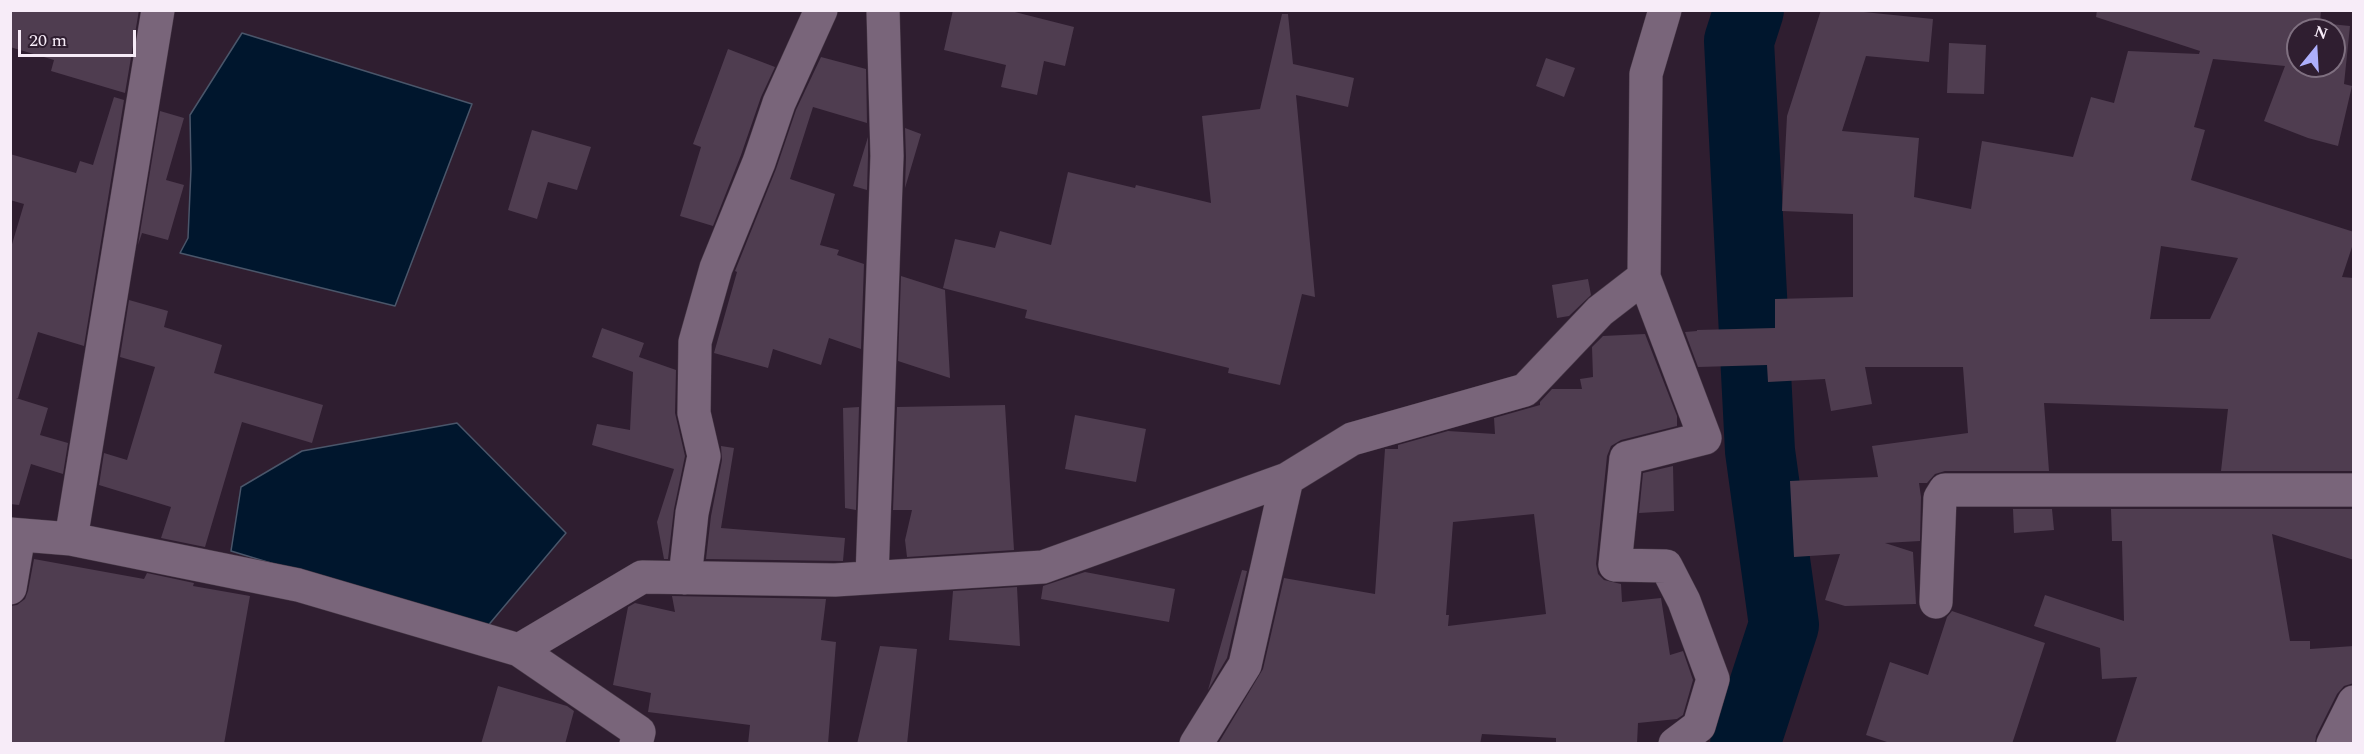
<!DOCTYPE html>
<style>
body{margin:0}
#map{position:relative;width:2364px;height:754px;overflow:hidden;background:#2f1e30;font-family:Spectral,serif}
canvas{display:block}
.frame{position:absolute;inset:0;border:12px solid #f7ecf8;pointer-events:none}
.north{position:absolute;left:2286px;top:18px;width:60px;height:60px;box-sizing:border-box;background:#2f1e30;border:2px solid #7f7080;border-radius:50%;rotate:18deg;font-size:16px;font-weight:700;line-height:24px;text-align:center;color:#f7ecf8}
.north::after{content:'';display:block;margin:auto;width:21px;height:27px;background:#adaffb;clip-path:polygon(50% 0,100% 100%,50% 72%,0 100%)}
.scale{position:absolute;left:18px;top:30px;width:118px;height:27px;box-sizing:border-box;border:3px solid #f7ecf8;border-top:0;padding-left:8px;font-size:18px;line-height:21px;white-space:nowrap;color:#f7ecf8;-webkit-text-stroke:4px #2f1e30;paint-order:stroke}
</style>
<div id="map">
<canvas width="2364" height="754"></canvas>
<div class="frame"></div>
<div class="north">N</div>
<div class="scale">20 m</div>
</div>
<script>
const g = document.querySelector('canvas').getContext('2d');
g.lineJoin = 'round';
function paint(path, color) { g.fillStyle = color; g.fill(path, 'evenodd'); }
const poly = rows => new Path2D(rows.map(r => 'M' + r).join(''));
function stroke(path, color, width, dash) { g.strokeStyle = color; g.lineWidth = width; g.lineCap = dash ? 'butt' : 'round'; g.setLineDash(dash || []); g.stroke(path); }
const water = poly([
 [242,33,472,104,395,306,180,253,188,238,191,169,190,115,242,33],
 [457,423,566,533,486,628,231,551,241,487,302,451,457,423]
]);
paint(water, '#00162d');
stroke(water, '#4a566a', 1.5);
stroke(poly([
 [1745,744,1784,625,1760,451,1739,41,1749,10]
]), '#00162d', 70);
paint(poly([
 [10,10,139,10,125,93,51,71,54,60,10,47],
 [953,10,1007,10,1074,27,1065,66,1044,61,1037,95,1001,87,1006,65,944,50],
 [1821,10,1844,10,1933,19,1929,62,1866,56,1842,131,1919,138,1914,197,1971,209,1982,141,2073,157,2091,97,2114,103,2128,51,2199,54,2200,51,2096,17,2097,10,2321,10,2320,23,2350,26,2344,84,2352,86,2338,146,2308,138,2264,121,2285,66,2213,59,2194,127,2205,130,2191,180,2354,232,2354,241,2342,277,2354,278,2354,471,2221,471,2228,409,2044,403,2049,471,1945,471,1935,474,1927,483,1919,483,1921,497,1920,541,1885,543,1913,552,1916,604,1845,606,1825,600,1840,554,1794,557,1790,481,1878,477,1872,446,1968,433,1963,367,1865,367,1872,404,1831,411,1825,379,1768,382,1767,365,1698,367,1685,332,1697,331,1697,330,1775,328,1775,299,1853,297,1853,214,1782,211,1787,116],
 [2298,30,2334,30,2334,66,2298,66],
 [2161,246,2238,258,2210,319,2150,319],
 [1282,14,1288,14,1293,64,1354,78,1348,107,1296,95,1315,297,1302,294,1280,385,1228,373,1229,368,1025,318,1027,310,943,288,955,239,995,248,1000,231,1051,245,1068,172,1135,188,1136,185,1211,203,1202,116,1260,109],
 [1949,43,1986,45,1984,94,1947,93],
 [728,49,775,67,761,97,741,155,713,226,680,216,701,147,693,144],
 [821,57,866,69,867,123,813,107,790,179,835,194,820,245,839,250,837,255,864,264,861,349,829,338,821,365,773,349,768,368,714,353,737,272,735,271,776,169,796,110],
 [1546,58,1575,68,1564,97,1536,86],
 [114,97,124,100,84,346,38,332,18,398,16,398,48,408,40,435,68,443,63,474,31,464,19,505,10,504,10,251,24,204,10,200,10,154,76,173,80,161,93,165],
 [160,111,184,118,166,180,184,185,168,240,142,233,138,245],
 [905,128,921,134,905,188,906,157],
 [532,130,591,147,577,190,548,182,537,219,508,210],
 [868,137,868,156,867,190,853,186],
 [901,276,945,290,950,378,898,361],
 [1588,279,1591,295,1569,316,1557,318,1552,285],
 [129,300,168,311,164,327,222,345,214,373,323,405,312,443,242,422,205,547,161,538,171,507,99,485,104,453,127,460,155,367,120,357],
 [602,328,644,343,639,357,676,370,675,413,685,456,674,509,668,559,664,559,657,522,674,469,592,445,597,424,630,430,633,372,592,357],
 [1645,334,1677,416,1677,426,1621,440,1611,446,1607,456,1596,564,1598,574,1604,580,1621,584,1622,602,1661,598,1670,655,1683,651,1693,680,1683,715,1677,719,1638,723,1637,744,1556,744,1556,738,1482,734,1480,744,1218,744,1263,669,1284,578,1375,594,1385,449,1398,449,1398,445,1448,431,1495,434,1494,418,1540,405,1540,402,1552,389,1582,389,1580,379,1593,377,1592,347,1603,336],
 [1534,514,1546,614,1448,626,1449,615,1446,615,1453,522],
 [1005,405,1014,550,907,557,905,540,912,510,893,510,897,407],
 [859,407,856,510,845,508,843,408],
 [1075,415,1146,429,1136,482,1065,469],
 [721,446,734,448,721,528,845,538,843,561,706,559,711,516,722,460],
 [1673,466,1674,511,1639,513,1643,473],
 [2013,509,2052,509,2054,530,2014,533],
 [2111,509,2354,509,2354,560,2272,534,2290,641,2310,641,2310,649,2354,646,2354,683,2344,686,2337,694,2316,736,2315,744,2115,744,2137,677,2102,679,2100,648,2034,626,2045,595,2124,621,2122,541,2112,541],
 [34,559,144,579,147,573,194,583,193,586,250,596,224,744,10,744,10,606,17,605,25,599,28,591],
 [1242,570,1247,571,1227,658,1208,690],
 [1085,572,1175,589,1169,622,1041,599,1043,586],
 [1017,587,1020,646,949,640,953,591],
 [672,596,826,599,821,640,836,642,828,744,748,744,750,725,648,712,651,693,613,685,628,607,635,603,675,612],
 [1952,611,2045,643,2012,744,1893,744,1866,735,1890,662,1928,675,1947,617],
 [880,646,917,649,907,744,857,744],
 [498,686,567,706,574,711,565,744,481,744]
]), '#4f3d50');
const minor = poly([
 [1644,277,1705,438,1626,458,1615,565,1666,566,1684,601,1713,679,1699,726,1675,744],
 [10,534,71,539,298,585,519,650,642,577,835,580,1043,567,1287,479,1352,439,1525,390,1600,311,1644,277,1646,74,1665,10],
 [71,539,158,10],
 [872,577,887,156,883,10],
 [685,578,692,513,704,456,694,413,695,342,716,268,759,162,779,103,821,10],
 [10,588,19,535],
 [1936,602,1940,498,1945,490,2354,490],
 [519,650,639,732,636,744],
 [1196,744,1245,665,1287,479],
 [2333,744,2354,702]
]);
stroke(minor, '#483a48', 34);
stroke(minor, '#79657a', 33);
</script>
